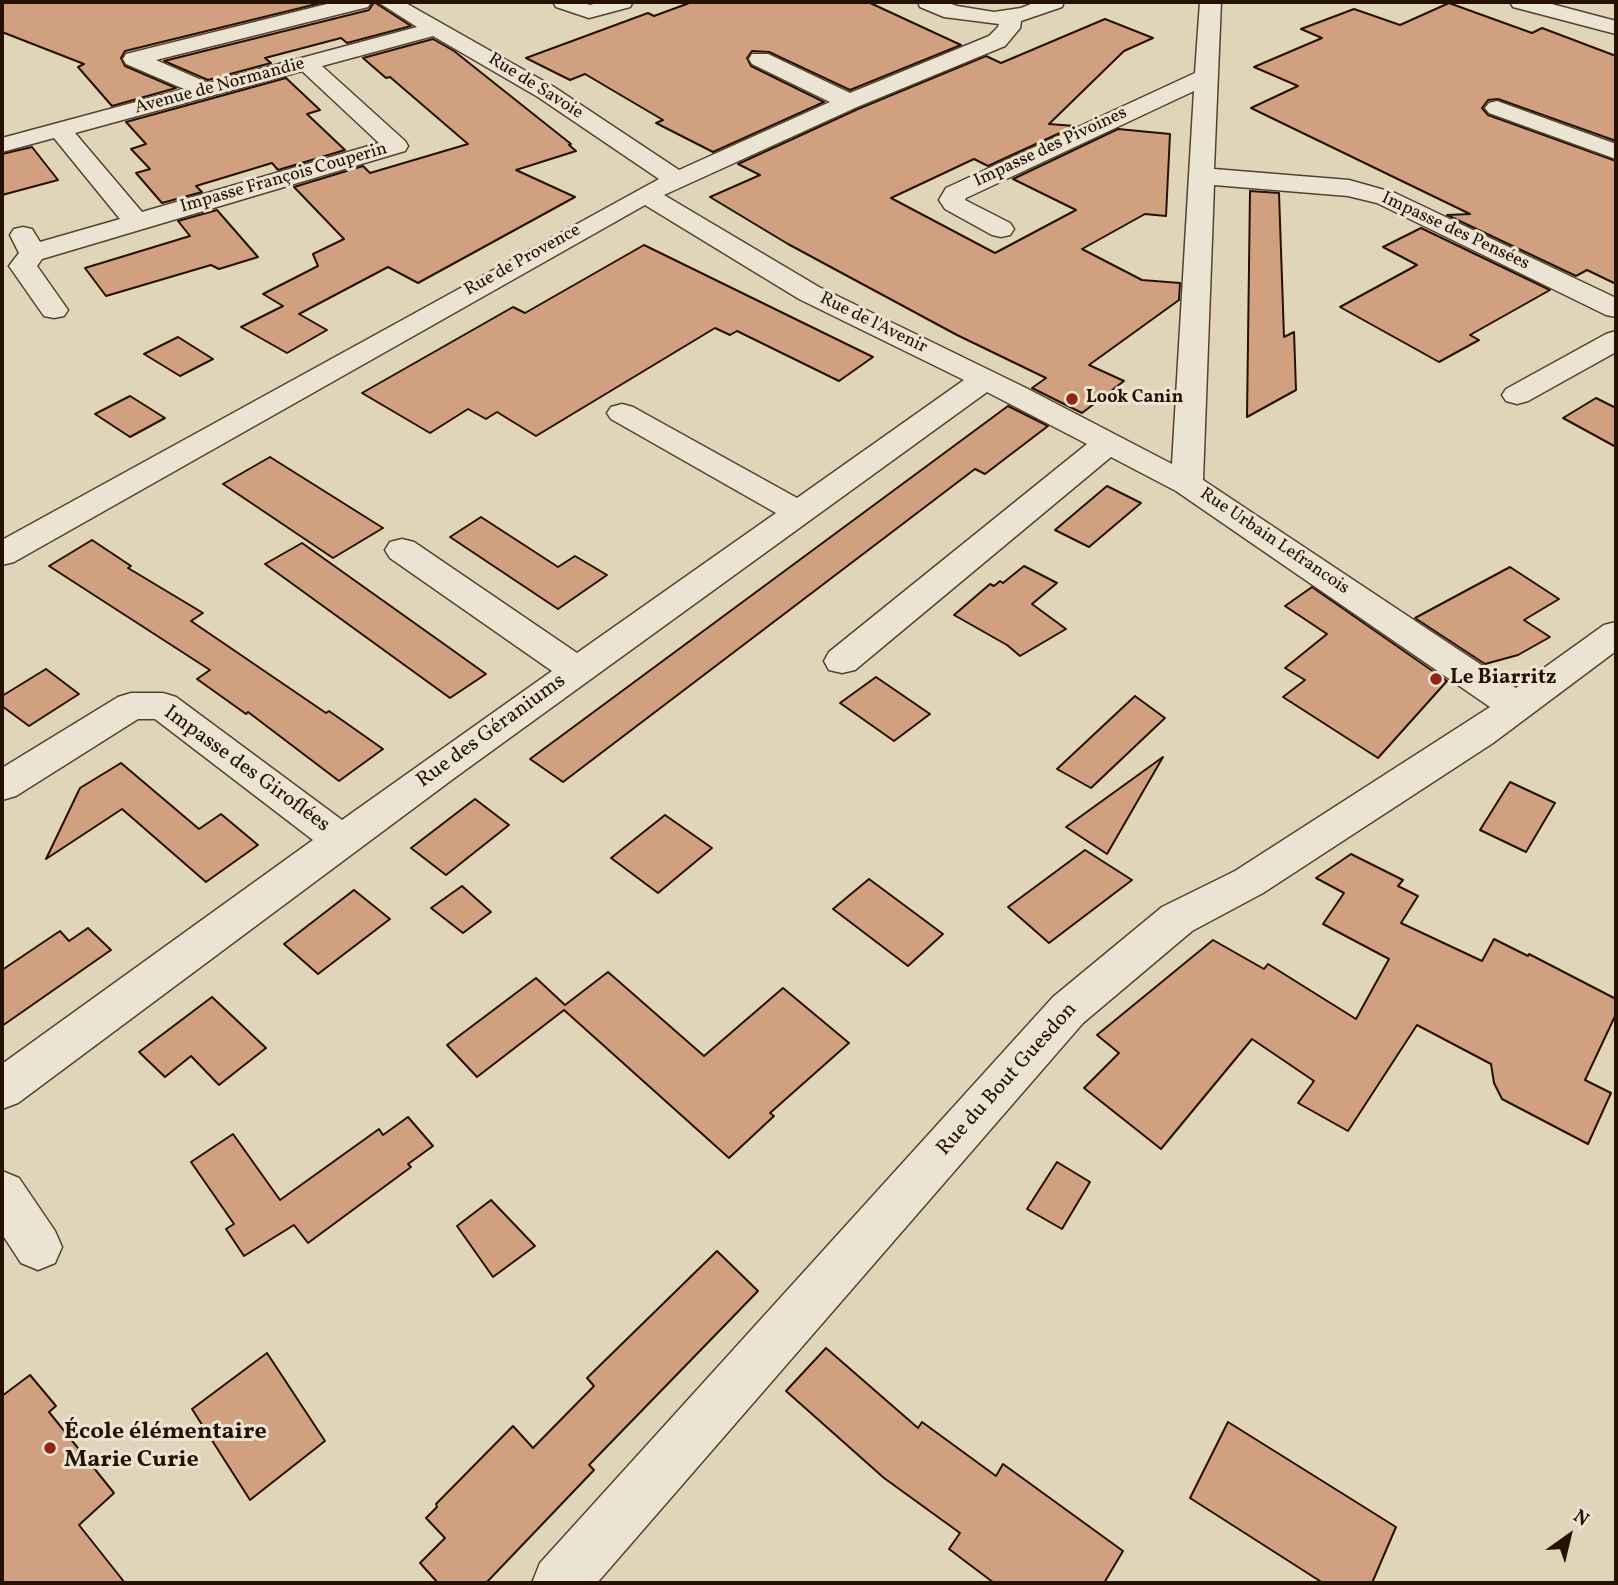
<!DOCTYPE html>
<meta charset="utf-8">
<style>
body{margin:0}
#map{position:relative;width:1618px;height:1585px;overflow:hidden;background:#e1d5b9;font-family:Vollkorn,serif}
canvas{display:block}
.frame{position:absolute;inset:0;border:4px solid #261100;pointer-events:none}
.north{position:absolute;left:1534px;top:1501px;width:70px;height:70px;-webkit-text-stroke:5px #ece4d2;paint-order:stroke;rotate:34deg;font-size:19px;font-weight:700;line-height:28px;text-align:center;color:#261100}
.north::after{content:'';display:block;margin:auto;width:24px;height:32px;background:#261100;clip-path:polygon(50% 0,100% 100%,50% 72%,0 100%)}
</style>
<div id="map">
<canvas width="1618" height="1585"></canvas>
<div class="frame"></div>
<div class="north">N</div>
</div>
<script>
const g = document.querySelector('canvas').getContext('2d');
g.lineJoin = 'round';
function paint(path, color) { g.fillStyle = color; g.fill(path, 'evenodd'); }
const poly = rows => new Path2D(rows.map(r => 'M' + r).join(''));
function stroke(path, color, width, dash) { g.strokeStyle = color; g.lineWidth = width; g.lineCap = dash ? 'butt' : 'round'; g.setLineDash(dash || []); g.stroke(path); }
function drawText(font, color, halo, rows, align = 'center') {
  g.font = font + ' Vollkorn,serif'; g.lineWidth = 6; g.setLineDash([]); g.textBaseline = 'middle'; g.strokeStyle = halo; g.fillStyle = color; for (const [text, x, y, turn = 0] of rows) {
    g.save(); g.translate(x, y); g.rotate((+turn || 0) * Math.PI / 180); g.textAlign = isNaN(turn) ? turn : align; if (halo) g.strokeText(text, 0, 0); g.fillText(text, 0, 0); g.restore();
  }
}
const building = poly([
 [2,2,325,2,125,51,121,58,125,66,176,88,112,106,78,67,84,64,2,32,2,2],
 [374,2,411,26,347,43,341,38,265,58,271,63,208,80,164,61,369,10,374,2],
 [692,2,868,2,961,45,850,90,769,52,752,51,747,58,751,66,824,102,713,152,656,123,663,120,585,74,570,80,526,58,648,13,654,16,692,2],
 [1449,3,1532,33,1542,28,1616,56,1616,141,1498,99,1488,100,1482,108,1488,115,1616,161,1616,284,1587,270,1576,276,1447,215,1470,214,1251,108,1298,86,1254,67,1322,38,1301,29,1354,9,1400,25,1449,3],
 [1105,19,1153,38,1124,51,1049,124,1075,126,988,166,974,159,891,198,995,253,1076,210,1013,179,1118,129,1170,134,1166,216,1145,214,1082,249,1142,280,1180,283,1179,300,1089,365,1124,381,1082,413,1032,388,1046,378,957,335,788,244,710,197,760,175,738,164,858,109,986,56,1001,63,1105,19],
 [433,39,454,51,571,144,569,145,576,151,516,170,575,197,418,283,388,267,299,314,327,330,287,353,241,327,283,306,263,294,318,266,313,254,344,239,294,187,363,166,370,173,468,144,390,77,386,78,363,58,433,39],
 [286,78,320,110,307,114,345,150,278,170,272,163,196,186,202,192,162,203,136,173,150,169,131,149,146,144,126,122,286,78],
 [32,147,58,180,2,195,2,154,32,147],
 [1250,191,1279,193,1284,337,1294,332,1296,390,1247,417,1250,191],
 [217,210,258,257,219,269,211,265,106,296,85,268,190,236,178,221,217,210],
 [1421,228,1550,290,1470,335,1479,340,1439,362,1340,307,1417,265,1383,247,1421,228],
 [644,245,873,357,839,381,737,331,730,335,715,328,536,436,497,412,486,419,468,409,430,433,362,393,513,307,525,313,644,245],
 [178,337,213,359,180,376,144,354,178,337],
 [130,396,165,418,130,437,95,414,130,396],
 [1596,398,1616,408,1616,447,1563,418,1596,398],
 [1008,406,1048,426,985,474,975,469,563,782,530,759,1008,406],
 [270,457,383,528,333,558,223,484,270,457],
 [1107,486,1141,503,1089,547,1055,530,1107,486],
 [481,517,558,567,575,556,607,575,558,609,450,537,481,517],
 [92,540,131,566,128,568,203,613,191,621,326,713,329,711,383,749,339,781,248,712,246,714,197,679,210,670,49,566,92,540],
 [302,543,444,644,486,674,450,698,265,564,302,543],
 [1024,566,1057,583,1032,604,1066,629,1020,656,1007,645,954,615,990,584,994,586,1000,581,1003,583,1024,566],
 [1510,567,1559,599,1524,620,1550,637,1518,655,1485,664,1415,618,1510,567],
 [1312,587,1447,681,1378,758,1283,697,1305,680,1285,668,1327,634,1285,606,1312,587],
 [46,669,79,694,29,726,2,706,2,696,46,669],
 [876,677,930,714,894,741,840,703,876,677],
 [1135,696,1165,718,1091,788,1057,769,1135,696],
 [1163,757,1107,854,1066,827,1163,757],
 [121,763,199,829,221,814,258,845,206,882,122,809,46,859,80,788,121,763],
 [1510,782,1555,803,1526,852,1480,830,1510,782],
 [475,799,509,825,446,875,411,848,475,799],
 [665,815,712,848,658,893,611,858,665,815],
 [1085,850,1132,880,1049,943,1008,907,1085,850],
 [1351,854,1403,880,1398,886,1418,896,1401,923,1482,961,1494,939,1528,956,1529,954,1616,999,1616,1014,1585,1080,1611,1093,1588,1144,1502,1099,1494,1083,1491,1064,1417,1025,1348,1131,1298,1103,1314,1081,1252,1039,1161,1149,1084,1088,1119,1053,1097,1035,1213,940,1264,969,1268,964,1356,1019,1389,959,1323,924,1344,893,1316,878,1351,854],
 [869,879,943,934,908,966,833,909,869,879],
 [462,886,491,912,463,933,431,908,462,886],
 [354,890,390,919,318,974,284,944,354,890],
 [88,928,111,950,2,1026,2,970,60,931,69,941,88,928],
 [608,972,704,1056,783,988,849,1043,770,1113,774,1116,729,1158,564,1010,477,1077,447,1045,536,978,565,1005,608,972],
 [212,997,266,1048,219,1085,191,1056,165,1077,139,1052,212,997],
 [408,1117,433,1146,408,1164,411,1167,308,1243,294,1225,244,1256,226,1229,234,1224,191,1162,233,1134,280,1200,379,1129,383,1135,408,1117],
 [1057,1162,1090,1182,1062,1229,1027,1209,1057,1162],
 [491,1200,535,1246,493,1277,457,1226,491,1200],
 [717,1251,758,1291,589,1465,594,1470,486,1583,438,1583,420,1563,445,1538,426,1518,437,1507,436,1504,513,1426,533,1448,594,1386,587,1378,717,1251],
 [826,1348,918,1428,922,1422,996,1476,1003,1464,1123,1551,1104,1583,994,1583,949,1549,960,1533,884,1478,786,1391,826,1348],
 [267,1353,325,1441,250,1500,192,1409,267,1353],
 [30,1375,56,1406,49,1412,114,1493,79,1525,125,1583,2,1583,2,1396,30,1375],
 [1228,1422,1396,1527,1372,1583,1323,1583,1190,1498,1228,1422]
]);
paint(building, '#d1a080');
stroke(building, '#261100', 2);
const minor = poly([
 [335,2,371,2,368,7,156,60,208,83,417,27,378,2,404,2,554,87,679,170,830,102,752,64,749,59,752,54,768,54,850,93,989,36,998,27,999,24,944,17,920,7,918,2,946,2,957,6,994,12,1021,8,1036,2,1064,2,1062,7,1021,21,1020,28,1005,46,857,107,664,195,819,287,1026,388,1172,464,1194,91,966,198,965,200,1010,223,1014,229,1010,235,1001,237,992,235,945,209,939,200,946,188,1195,73,1200,2,1221,2,1214,169,1349,180,1395,193,1616,298,1616,317,1606,315,1377,203,1348,196,1214,185,1203,480,1516,688,1604,625,1616,622,1616,651,1493,743,1263,893,1192,931,1083,1023,597,1583,532,1583,540,1563,1053,997,1162,907,1235,871,1490,707,1176,491,1111,457,855,670,842,673,829,670,824,661,829,652,1087,444,987,392,453,779,18,1103,2,1109,2,1064,313,840,155,719,138,719,16,796,2,800,2,768,118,697,131,693,163,693,176,697,342,820,552,671,390,558,385,550,390,542,402,539,414,542,577,653,776,513,611,419,607,413,611,407,622,404,633,407,797,498,964,380,799,299,645,205,14,562,2,565,2,540,659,179,538,97,433,36,322,66,405,141,408,146,405,151,42,259,37,266,68,310,64,316,54,318,44,316,9,266,19,253,10,235,14,229,23,227,32,229,40,242,120,219,54,138,2,152,2,138,184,89,126,64,123,59,126,54,335,2],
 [302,71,379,143,142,212,75,133,302,71],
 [553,2,582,2,590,5,600,2,633,2,630,7,589,18,556,7,553,2],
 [1510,2,1544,2,1616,21,1616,34,1513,7,1510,2],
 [1497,101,1616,144,1616,159,1489,113,1485,108,1489,103,1497,101],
 [1616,331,1616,352,1528,401,1517,404,1506,401,1502,395,1506,389,1606,334,1616,331],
 [2,1171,19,1178,55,1231,62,1247,55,1263,38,1270,21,1263,2,1234,2,1171]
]);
stroke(minor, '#55422e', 3);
paint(minor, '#ece4d2');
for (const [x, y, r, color] of [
 [1072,399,7,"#8f2418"],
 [1436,679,7,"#8f2418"],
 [50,1448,7,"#8f2418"]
]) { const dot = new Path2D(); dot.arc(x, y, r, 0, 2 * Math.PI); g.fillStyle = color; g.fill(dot); stroke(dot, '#ece4d2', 2.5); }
drawText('18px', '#261100', '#ece4d2', [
 ["Avenue de Normandie",220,87,-15],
 ["Rue de Savoie",535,87,32],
 ["Impasse des Pivoines",1051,148,-25],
 ["Impasse François Couperin",284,179,-16],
 ["Impasse des Pensées",1455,232,25],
 ["Rue de Provence",523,261,-29],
 ["Rue de l'Avenir",873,324,26],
 ["Rue Urbain Lefrancois",1274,542,34]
]);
drawText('bold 18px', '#261100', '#ece4d2', [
 ["Look Canin",1086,399]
], 'left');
drawText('bold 21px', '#261100', '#ece4d2', [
 ["Le Biarritz",1450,679]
], 'left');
drawText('21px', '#261100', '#ece4d2', [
 ["Rue des Géraniums",492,732,-36],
 ["Impasse des Giroflées",246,770,36],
 ["Rue du Bout Guesdon",1008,1080,-48]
]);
drawText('bold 24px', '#261100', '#ece4d2', [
 ["École élémentaire",64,1434],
 ["Marie Curie",64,1462]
], 'left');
</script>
